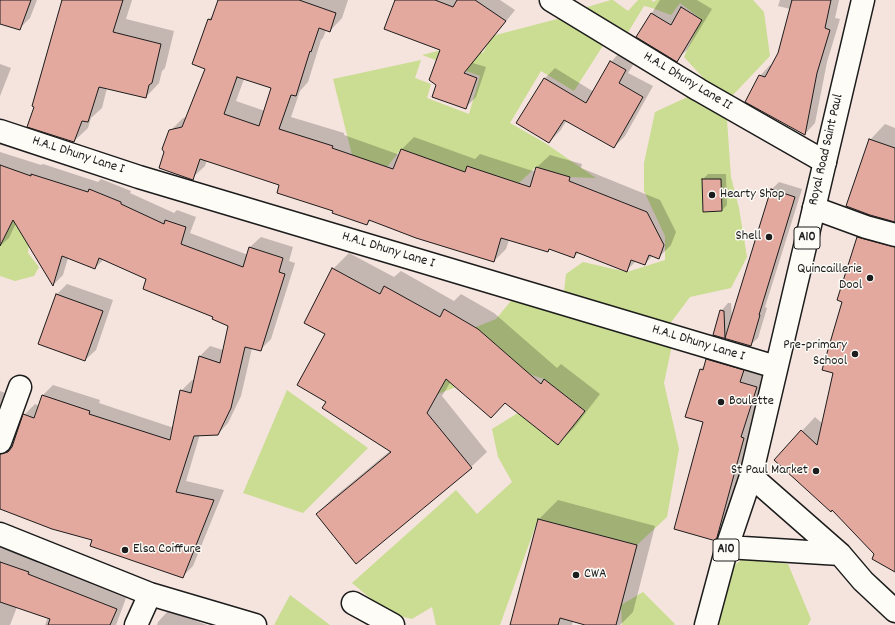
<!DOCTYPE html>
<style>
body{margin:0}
canvas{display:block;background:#f5e3dd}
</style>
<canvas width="895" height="625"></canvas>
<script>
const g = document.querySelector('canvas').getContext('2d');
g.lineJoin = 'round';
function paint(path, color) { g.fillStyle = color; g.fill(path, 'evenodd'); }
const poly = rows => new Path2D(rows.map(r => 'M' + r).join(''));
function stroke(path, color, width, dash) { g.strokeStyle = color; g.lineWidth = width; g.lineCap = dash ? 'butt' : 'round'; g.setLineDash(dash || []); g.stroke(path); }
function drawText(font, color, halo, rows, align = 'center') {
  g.font = font + ' Dekko,sans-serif'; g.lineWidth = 3; g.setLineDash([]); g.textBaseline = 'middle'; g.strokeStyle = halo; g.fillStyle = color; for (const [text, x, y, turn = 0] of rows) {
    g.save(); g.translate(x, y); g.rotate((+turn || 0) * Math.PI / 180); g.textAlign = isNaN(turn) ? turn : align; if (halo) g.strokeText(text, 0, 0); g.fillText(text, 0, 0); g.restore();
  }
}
paint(poly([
 [611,0,613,0,628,11,638,0,651,0,654,2,656,0,753,0,764,12,770,56,732,96,709,84,684,57,701,19,680,3,671,15,652,8,644,6,624,39,577,10],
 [561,18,604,44,574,91,541,71,510,123,545,143,596,178,570,177,536,167,519,183,467,166,456,197,442,164,401,149,387,167,352,155,333,79,421,60,415,78,431,84,427,98,469,114,480,76,422,55,466,44,483,53,492,36],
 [696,93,727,120,731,177,739,208,747,257,731,288,690,297,657,341,672,345,664,383,679,449,667,517,637,545,538,519,500,625,436,625,432,607,412,619,388,613,352,583,456,490,477,514,512,482,498,457,492,429,518,413,558,445,585,411,544,379,529,374,494,343,456,387,438,394,476,327,496,319,515,296,562,310,566,274,583,262,627,272,665,260,665,236,644,191,644,163,655,112],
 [7,215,31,225,28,253,39,267,34,276,15,281,0,276,0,228],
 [287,390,368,448,303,513,243,493],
 [745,557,788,564,811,619,808,625,718,625,719,577],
 [643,592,675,624,674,625,622,625,621,605],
 [290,595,330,625,274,625]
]), '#cadd92');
paint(poly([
 [0,0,37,0,30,18,19,29,0,23],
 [63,0,132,0,126,19,174,31,165,68,162,71,159,83,146,97,107,88,102,108,91,118,88,128,74,141,35,106],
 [219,0,348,0,342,18,330,31,326,30,323,38,321,40,308,82,300,91,291,117,344,133,344,135,400,155,401,150,414,137,475,159,480,154,536,172,537,167,550,155,582,164,581,168,660,200,676,232,671,245,658,258,653,255,645,264,636,261,627,270,579,252,574,257,551,248,547,251,509,240,506,249,494,261,371,220,367,224,280,185,207,160,205,166,192,178,165,152,170,131,183,118,188,117,206,68,194,64,209,19,213,15],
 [244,79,272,88,265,111,236,101],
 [396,0,500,0,515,10,473,63,486,67,476,97,466,107,438,85,441,49],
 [660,0,697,0,712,9,687,50,676,60,637,37],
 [780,0,839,0,835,18,840,19,827,62,815,123,805,134,760,76,770,65,772,66,779,54,790,9,778,6],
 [621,51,636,60,628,73,653,86,625,136,614,147,567,120,560,131,549,142,518,122,545,78,555,68,594,92,611,62],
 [0,64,11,68,0,96],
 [885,124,895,128,895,222,870,140],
 [0,152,41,165,43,164,98,182,101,179,131,191,130,193,174,213,177,210,196,217,190,233,248,255,250,247,261,237,293,247,289,261,295,263,271,339,261,349,252,348,241,396,228,423,218,434,200,434,186,481,224,490,193,566,182,577,93,539,13,447,24,415,35,404,39,406,43,395,53,385,100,400,99,403,174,428,181,391,192,380,195,381,200,356,210,346,223,350,229,325,147,278,104,259,95,268,68,258,63,275,53,285,16,223,9,238,0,246],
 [708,174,726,174,727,205,722,210,703,179],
 [779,182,802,189,765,307,767,308,758,338,750,345,714,334,721,311,728,303,731,303,732,318,772,189],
 [871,224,895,231,895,571,876,554,832,509,775,460,815,417,823,424,834,372,843,301,858,238],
 [349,253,394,277,401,271,454,301,461,294,494,313,557,368,561,364,600,394,574,428,558,444,506,402,451,381,442,396,487,452,471,467,317,514,333,498,391,450,328,401,327,334,333,269],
 [67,284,113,300,96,350,85,360,57,294],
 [722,344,771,372,731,524,716,540,700,370,705,365,707,360],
 [0,391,10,395,0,422],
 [558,500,655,526,633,612,620,625,589,625,573,621,572,625,511,625,539,519],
 [0,548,39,561,38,563,126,598,116,625,45,625,48,617,17,607,10,625,0,625],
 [168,611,207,625,157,625,158,622]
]), '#0003');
const building = poly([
 [0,0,31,0,20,30,0,24,0,0],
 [62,0,123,0,113,32,161,44,152,83,149,85,146,98,99,87,88,122,82,121,74,142,27,127,34,107,32,106,62,0],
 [218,0,299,0,336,13,330,32,319,28,311,52,310,51,296,96,291,95,279,129,333,146,332,148,393,169,401,149,465,172,467,166,530,187,536,167,570,177,569,181,647,212,664,245,659,259,649,255,645,265,631,260,627,272,576,252,574,258,549,249,548,252,501,238,494,262,416,238,369,220,367,225,332,213,333,211,277,193,279,185,200,159,193,180,159,168,164,152,162,149,169,130,182,127,205,69,192,64,208,19,211,20,218,0],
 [237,77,271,88,259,126,224,114,237,77],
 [395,0,435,0,453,7,457,0,475,0,506,21,464,73,477,78,466,109,432,97,436,85,429,80,440,50,384,29,395,0],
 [792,0,831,0,825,28,830,30,817,73,805,135,745,102,759,75,765,77,778,53,792,0],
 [681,7,702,20,677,62,636,37,651,13,671,25,681,7],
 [610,61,626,70,619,83,643,97,614,148,564,120,549,143,516,123,544,78,586,103,610,61],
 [869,139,895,148,895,222,870,215,846,206,869,139],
 [0,165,31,176,31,174,88,192,89,189,121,202,121,204,164,224,165,220,186,227,181,244,243,267,249,247,283,258,279,272,285,274,261,351,245,347,231,408,218,435,194,436,176,492,214,500,183,578,90,546,92,540,52,529,0,509,0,454,8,452,12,447,23,414,34,418,42,395,90,411,89,414,170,440,180,390,191,393,199,356,220,363,228,326,212,319,213,317,143,289,146,279,99,258,95,269,62,256,53,286,13,220,0,246,0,165],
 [702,179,721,179,722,211,703,212,702,179],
 [771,189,795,197,759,315,760,315,751,346,713,335,720,310,724,311,725,338,771,189],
 [857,237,895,247,895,572,872,559,874,554,832,510,831,512,774,460,801,430,817,445,833,373,822,370,842,302,837,300,857,237],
 [332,268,380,294,384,286,440,317,444,309,478,329,541,384,544,379,585,411,558,445,505,403,491,418,446,379,427,413,472,468,356,564,316,514,391,452,322,408,326,402,297,385,325,334,304,323,332,268],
 [56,294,103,311,85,361,38,344,56,294],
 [706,359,744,370,740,382,757,387,741,437,744,438,716,541,674,529,703,422,685,417,700,369,703,370,706,359],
 [538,519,637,545,616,625,585,625,560,618,558,625,510,625,538,519],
 [0,562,29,572,28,574,117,609,110,625,48,625,50,619,0,602,0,562]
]);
paint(building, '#e3a99f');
stroke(building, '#1c1c1c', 1);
const minor = poly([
 [551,0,699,90,825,162],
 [0,131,139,177,776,367],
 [814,208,866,227,895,235],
 [0,442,20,387],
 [0,534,150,594,255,625],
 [353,603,393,625],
 [136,625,150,594]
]);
const major = poly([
 [751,476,840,554,863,581,895,611],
 [727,547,840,554],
 [706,625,727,547,751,476,863,0]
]);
stroke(minor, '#1c1c1c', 25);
stroke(major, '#1c1c1c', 25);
stroke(minor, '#fdfcf7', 22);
stroke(major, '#fdfcf7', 22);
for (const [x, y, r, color] of [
 [712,195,4,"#1c1c1c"],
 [769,237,4,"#1c1c1c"],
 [870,278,4,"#1c1c1c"],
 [855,354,4,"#1c1c1c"],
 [721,402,4,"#1c1c1c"],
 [816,471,4,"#1c1c1c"],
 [125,550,4,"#1c1c1c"],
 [576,575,4,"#1c1c1c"]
]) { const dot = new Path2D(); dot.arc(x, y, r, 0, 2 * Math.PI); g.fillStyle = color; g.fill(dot); stroke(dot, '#fdfcf7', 1.5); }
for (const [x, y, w] of [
 [807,238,26],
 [726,550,26]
]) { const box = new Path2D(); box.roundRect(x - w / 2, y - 11, w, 22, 3); g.fillStyle = '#fdfcf7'; g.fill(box); stroke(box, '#1c1c1c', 1); }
drawText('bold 13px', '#1c1c1c', null, [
 ["A10",807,238],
 ["A10",726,550]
]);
drawText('14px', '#1c1c1c', '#fdfcf7', [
 ["H.A.L Dhuny Lane II",687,82,31],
 ["Royal Road Saint Paul",827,150,-77],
 ["H.A.L Dhuny Lane I",78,156,18],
 ["H.A.L Dhuny Lane I",388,251,17],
 ["H.A.L Dhuny Lane I",698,344,17]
]);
drawText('14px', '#1c1c1c', '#fdfcf7', [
 ["Hearty Shop",720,195],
 ["Shell",761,237,"right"],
 ["Quincaillerie",862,270,"right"],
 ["Dool",862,286,"right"],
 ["Pre-primary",847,346,"right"],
 ["School",847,362,"right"],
 ["Boulette",729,402],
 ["St Paul Market",808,471,"right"],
 ["Elsa Coiffure",133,550],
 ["CWA",584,575]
], 'left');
</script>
